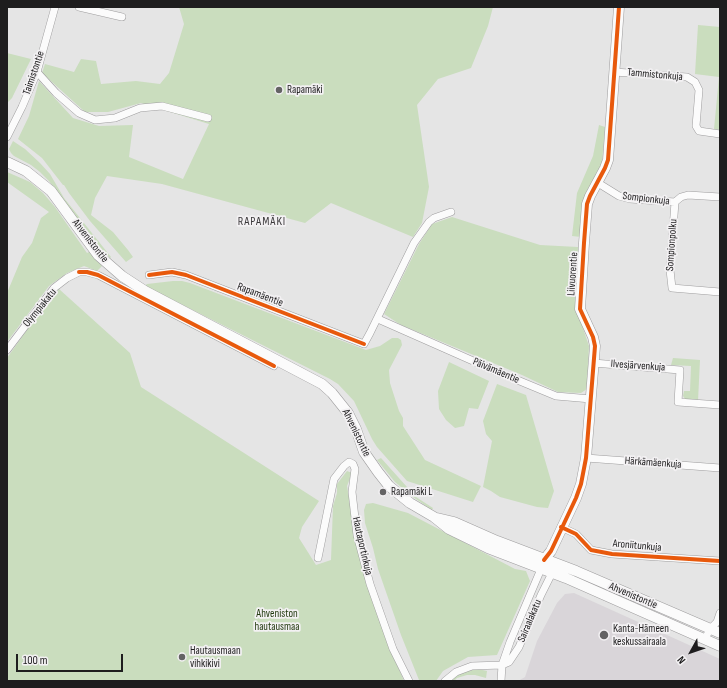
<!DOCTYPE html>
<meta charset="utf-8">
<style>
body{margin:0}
#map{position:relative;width:727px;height:688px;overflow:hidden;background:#e5e5e5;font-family:"Sofia Sans Condensed",sans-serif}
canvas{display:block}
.frame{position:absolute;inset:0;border:8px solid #1e1d1e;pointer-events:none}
.north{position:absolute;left:671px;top:632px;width:40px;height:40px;-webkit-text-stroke:3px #f3f1f3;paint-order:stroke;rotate:230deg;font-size:11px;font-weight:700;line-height:16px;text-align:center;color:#1e1d1e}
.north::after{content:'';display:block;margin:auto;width:14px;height:18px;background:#1e1d1e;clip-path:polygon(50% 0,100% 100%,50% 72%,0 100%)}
.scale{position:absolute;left:16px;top:654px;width:107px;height:18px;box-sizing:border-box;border:2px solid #1e1d1e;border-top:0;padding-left:5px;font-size:12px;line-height:14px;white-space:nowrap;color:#1e1d1e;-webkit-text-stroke:3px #f3f1f3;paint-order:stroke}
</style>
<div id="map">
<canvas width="727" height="688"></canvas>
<div class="frame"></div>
<div class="north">N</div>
<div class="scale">100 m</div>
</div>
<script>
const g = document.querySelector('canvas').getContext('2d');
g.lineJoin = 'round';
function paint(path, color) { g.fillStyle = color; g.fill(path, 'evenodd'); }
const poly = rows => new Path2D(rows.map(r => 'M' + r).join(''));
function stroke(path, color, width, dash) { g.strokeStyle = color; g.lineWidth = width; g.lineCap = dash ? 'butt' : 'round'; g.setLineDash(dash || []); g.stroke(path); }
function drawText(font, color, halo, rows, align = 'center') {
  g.font = font + ' "Sofia Sans Condensed",sans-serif'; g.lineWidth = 3.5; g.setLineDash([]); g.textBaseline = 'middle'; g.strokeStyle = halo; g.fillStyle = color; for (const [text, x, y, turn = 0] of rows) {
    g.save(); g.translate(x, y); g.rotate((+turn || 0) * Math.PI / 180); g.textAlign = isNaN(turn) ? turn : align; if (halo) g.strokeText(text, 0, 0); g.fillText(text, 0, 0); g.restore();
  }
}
paint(poly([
 [574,593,720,659,720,681,518,681,525,677,537,641,557,603,565,594]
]), '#d9d5d9');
paint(poly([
 [179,7,493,7,488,26,471,68,438,79,417,105,429,187,422,223,413,237,331,203,305,223,162,184,107,176,95,198,91,215,113,232,128,250,133,257,126,262,90,221,69,193,64,185,63,185,42,158,18,139,29,116,39,81,73,118,99,126,133,125,129,157,183,179,209,124,141,103,108,112,85,112,42,73,45,64,74,72,81,59,96,61,101,84,136,81,160,84,169,73,184,24],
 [698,25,720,27,720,130,714,129,719,77,695,74],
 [7,53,31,59,12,98,7,103],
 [599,125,605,127,602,163,587,191,581,237,572,236,577,193,593,156],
 [13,141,25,149,40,163,50,174,64,198,111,257,110,258,95,242,49,181,40,172,31,165,14,156,11,153,9,149],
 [7,172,30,182,43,193,55,207,87,253,89,252,102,266,97,271,84,266,67,273,49,286,7,342,7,293,22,257,32,243,41,218,49,212,7,182],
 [452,217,540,245,578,247,576,308,589,346,587,389,581,393,558,392,522,375,401,325,384,314,419,244,432,224],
 [173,281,182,281,190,283,366,350,380,346,392,338,398,338,401,340,402,345,389,370,390,383,399,411,403,418,403,426,425,460,481,486,473,502,407,481,377,447,372,439,354,401,338,384,330,379,145,286,147,284],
 [59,289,130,353,141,387,319,501,302,527,299,538,316,565,331,560,333,506,337,493,337,484,347,471,352,473,347,486,359,556,391,650,404,681,7,681,7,358,49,299],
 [673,358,700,360,698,401,686,400,683,396,684,391,690,391,691,366,671,365],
 [449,362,489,381,478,409,469,408,464,426,455,428,446,420,439,409,438,391],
 [497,384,526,395,554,491,548,508,537,507,500,497,491,491,483,487,492,441,486,434,483,421],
 [381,458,416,497,433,508,432,510,413,497,395,482,377,460],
 [373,503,408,513,515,569,526,571,530,581,497,655,468,657,443,671,436,681,419,680,401,635,378,569,373,548,365,523,364,510,366,504],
 [478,669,487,671,486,678,475,675,467,675,457,678,454,681,449,681,459,674,467,671]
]), '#caddbe');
const street = poly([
 [79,7,122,17],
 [37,72,56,93,79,113,95,120,115,118,140,108,162,106,208,118],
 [614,72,687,77,695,82,699,90,696,126,699,131,720,134],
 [7,137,22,107,37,72,55,7],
 [598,183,619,196,630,199,675,202,681,197,688,195,720,197],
 [675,202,670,270,672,288,720,292],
 [149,275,172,272,186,275,364,344,370,333,414,243,429,222,434,218,451,212],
 [378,319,498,372,556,396,591,399],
 [7,350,54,288,67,278,79,272,87,272,98,275,274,366],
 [593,363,680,370,678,402,720,405],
 [586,458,720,468],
 [561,527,576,534,591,550,612,554,720,561],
 [318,558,334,479,344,466,349,462,353,464,355,469,352,492,357,535,370,584,393,649,409,681],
 [705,639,710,629,717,622,720,613],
 [445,681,456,672,472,666,502,665,509,662,519,647,541,595,552,573],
 [501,681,502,665,510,642,541,569]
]);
const secondary = poly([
 [7,162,26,171,51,191,98,255,122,276,145,291,322,384,332,393,348,413,356,429,364,452,378,472,389,486,410,503,434,517,449,529,488,548,566,578,720,646],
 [437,518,454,522,497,541,576,571,720,633],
 [541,569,544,560,551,551,576,498,581,484,586,458,595,346,593,337,580,309,584,243,587,204,590,196,605,168,608,160,619,7]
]);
stroke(street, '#9e9d9e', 8);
stroke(secondary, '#9e9d9e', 11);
stroke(street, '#fbfbfb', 7);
stroke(secondary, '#fbfbfb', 10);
stroke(poly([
 [79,272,87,272,98,275,274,366],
 [149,275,172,272,186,275,364,344],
 [561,527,576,534,591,550,612,554,720,561],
 [544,560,551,551,576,498,581,484,586,458,595,346,593,337,580,309,584,243,587,204,590,196,605,168,608,160,619,7]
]), '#e8590c', 4);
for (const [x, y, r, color] of [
 [279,90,4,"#646364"],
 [383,492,4,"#646364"],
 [604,635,5,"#646364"],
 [182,657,4,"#646364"]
]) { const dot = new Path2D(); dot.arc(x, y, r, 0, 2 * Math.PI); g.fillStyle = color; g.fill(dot); stroke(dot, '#f3f1f3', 1.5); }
drawText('11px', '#1e1d1e', '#f3f1f3', [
 ["Taimistontie",34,73,-71],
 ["Tammistonkuja",655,75,5],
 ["Sompionkuja",646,199,7],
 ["Ahvenistontie",90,241,52],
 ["Sompionpolku",672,245,-86],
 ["Liivuorentie",573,274,-86],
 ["Rapamäentie",260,295,21],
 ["Olympiakatu",40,308,-51],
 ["Ilvesjärvenkuja",638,366,4],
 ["Päivämäentie",496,371,23],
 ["Ahvenistontie",356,433,64],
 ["Härkämäenkuja",653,463,4],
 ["Hautaportinkuja",362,546,77],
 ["Aroniitunkuja",637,546,5],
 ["Ahvenistontie",633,596,23],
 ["Sairaalakatu",530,621,-67]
]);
drawText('11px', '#1e1d1e', '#f3f1f3', [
 ["Rapamäki",287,90],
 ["Rapamäki L",391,492],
 ["Kanta-Hämeen",613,629],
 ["keskussairaala",613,642],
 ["Hautausmaan",190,651],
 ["vihkikivi",190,664]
], 'left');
drawText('11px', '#233b11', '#f3f1f3', [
 ["Ahveniston",277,614],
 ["hautausmaa",277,627]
]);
g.letterSpacing = '1px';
drawText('12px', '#3a383a', '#f3f1f3', [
 ["RAPAMÄKI",262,222]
]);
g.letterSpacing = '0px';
</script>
